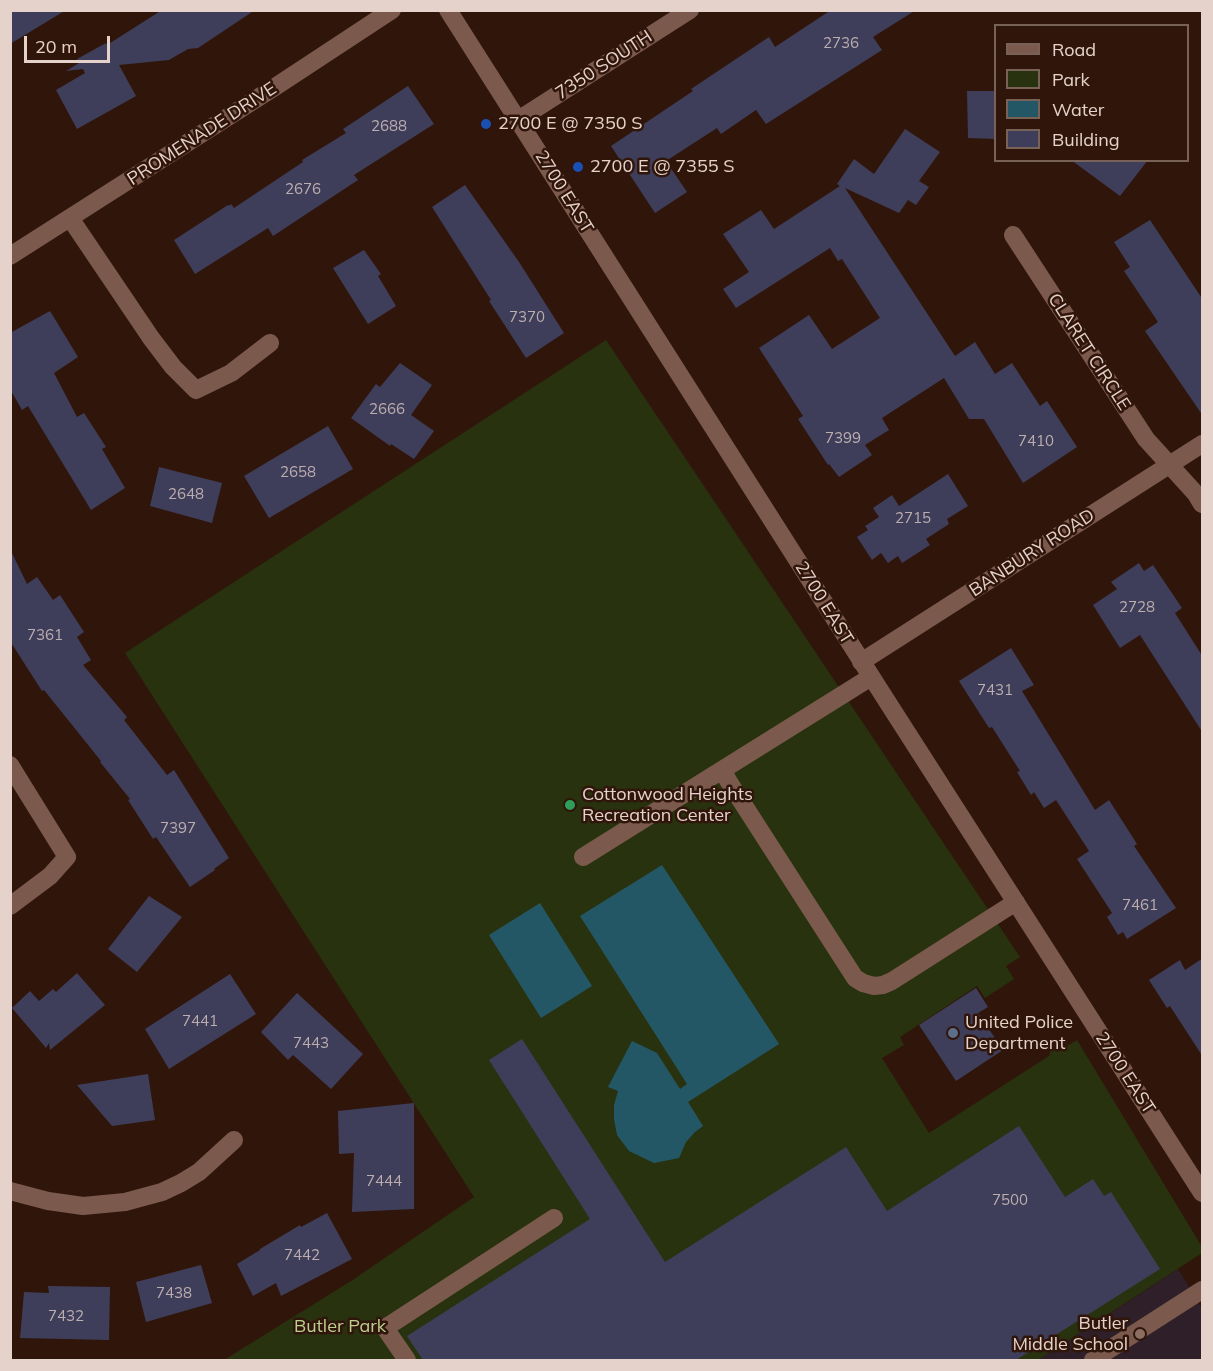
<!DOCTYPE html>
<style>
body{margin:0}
#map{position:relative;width:1213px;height:1371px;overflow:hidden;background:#30150a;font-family:Mulish,sans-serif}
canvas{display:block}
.frame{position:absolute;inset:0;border:12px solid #e5d2ca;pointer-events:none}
.legend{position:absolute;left:994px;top:24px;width:195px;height:138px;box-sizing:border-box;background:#30150a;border:2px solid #786157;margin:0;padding:8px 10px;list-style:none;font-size:18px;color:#e5d2ca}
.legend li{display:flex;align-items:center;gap:12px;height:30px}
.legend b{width:30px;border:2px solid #786157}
.scale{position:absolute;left:24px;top:36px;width:86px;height:27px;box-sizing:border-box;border:3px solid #e5d2ca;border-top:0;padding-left:8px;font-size:18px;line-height:21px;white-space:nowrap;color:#e5d2ca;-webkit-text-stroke:4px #30150a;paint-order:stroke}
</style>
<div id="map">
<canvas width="1213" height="1371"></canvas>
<div class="frame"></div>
<ul class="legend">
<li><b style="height:8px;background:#7b5a4d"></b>Road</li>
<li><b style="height:16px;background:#29320f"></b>Park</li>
<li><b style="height:16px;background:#245766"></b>Water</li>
<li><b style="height:16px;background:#3f3e5a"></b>Building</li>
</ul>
<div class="scale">20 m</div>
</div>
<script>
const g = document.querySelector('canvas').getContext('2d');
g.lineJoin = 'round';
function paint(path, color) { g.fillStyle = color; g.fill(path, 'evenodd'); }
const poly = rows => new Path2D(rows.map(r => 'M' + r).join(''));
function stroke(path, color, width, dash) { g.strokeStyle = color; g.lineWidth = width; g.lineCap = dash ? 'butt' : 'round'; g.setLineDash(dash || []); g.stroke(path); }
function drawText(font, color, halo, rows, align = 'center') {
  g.font = font + ' Mulish,sans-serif'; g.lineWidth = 5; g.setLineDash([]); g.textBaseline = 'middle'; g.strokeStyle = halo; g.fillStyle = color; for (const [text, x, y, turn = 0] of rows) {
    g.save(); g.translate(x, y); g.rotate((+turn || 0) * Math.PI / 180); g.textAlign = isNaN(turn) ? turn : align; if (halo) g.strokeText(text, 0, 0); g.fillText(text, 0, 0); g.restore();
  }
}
paint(poly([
 [1178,1269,1202,1308,1202,1360,1038,1360]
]), '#2e1f29');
paint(poly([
 [606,340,1020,957,1006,966,1014,979,985,998,977,986,900,1037,904,1045,882,1058,929,1133,1049,1056,1053,1042,1059,1051,1077,1040,1202,1247,1202,1253,1038,1360,224,1360,351,1281,474,1197,125,653]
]), '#29320f');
paint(poly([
 [662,865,779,1044,688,1102,703,1126,695,1132,686,1142,679,1158,654,1163,629,1151,617,1135,614,1119,614,1105,618,1091,608,1087,632,1041,657,1053,680,1089,687,1084,580,916],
 [540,903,592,986,541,1018,489,935]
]), '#245766');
paint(poly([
 [10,10,66,10,10,44],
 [162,10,255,10,198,48,188,49,169,60,119,65,136,96,77,129,56,90,85,73,83,69,66,71,79,63,77,59,106,43,107,45],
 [831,10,916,10,873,37,882,50,766,124,756,110,721,134,717,128,666,161,687,192,655,213,611,146,693,91,691,89,769,37,775,47],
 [408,86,434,124,354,175,358,180,273,236,268,228,195,274,174,240,228,205,229,206,231,204,234,208,303,162,302,160,346,133,343,129],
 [967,91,996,91,996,139,968,138],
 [905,129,940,152,919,181,929,187,916,205,908,200,899,213,845,188,955,356,975,342,995,374,1012,363,1040,406,1047,401,1077,447,1023,483,984,419,969,419,944,378,882,418,889,430,865,445,872,455,839,477,829,464,828,465,798,419,803,416,759,348,809,315,832,349,880,318,842,259,838,261,830,248,736,308,723,289,749,272,723,234,761,210,774,229,840,186,837,184,854,159,874,174],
 [1071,160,1148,160,1120,196],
 [465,185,519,262,564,333,526,358,489,301,491,300,432,207],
 [1150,220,1203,300,1203,416,1145,331,1158,322,1124,271,1130,267,1114,242],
 [364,250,381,274,378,276,396,306,368,324,333,268],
 [50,311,78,357,54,373,77,417,84,413,106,447,102,449,125,488,91,510,28,406,22,410,10,389,10,333],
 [400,363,432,385,411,415,434,431,414,459,391,444,390,446,351,418,376,384,380,387],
 [328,426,353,469,269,518,244,476],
 [159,467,222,483,212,523,150,506],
 [948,474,968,506,947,519,949,524,926,539,930,545,902,563,898,556,888,563,881,553,872,560,857,537,868,530,865,526,879,517,873,508,892,495,899,506],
 [10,549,27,584,37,577,53,600,60,595,84,632,77,637,91,660,83,665,127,717,124,720,167,775,174,770,229,858,214,869,215,870,190,887,156,837,153,839,128,800,130,799,100,762,101,761,44,690,42,691,10,641],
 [1139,563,1144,571,1153,565,1182,608,1175,613,1203,657,1203,733,1140,635,1120,648,1093,605,1117,589,1111,582],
 [1011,648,1034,685,1022,691,1095,810,1109,800,1137,844,1134,846,1176,908,1127,939,1123,932,1118,935,1107,917,1112,913,1077,859,1089,851,1056,800,1044,808,1034,792,1031,795,1017,772,1020,771,992,727,989,728,959,681],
 [149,896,182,917,137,972,108,949],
 [1203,958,1203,1057,1170,1006,1167,1008,1149,980,1180,960,1185,970],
 [77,973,105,1005,50,1050,49,1043,46,1048,12,1008,30,991,39,1001,53,989,56,992],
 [230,974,256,1014,169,1069,145,1029],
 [976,988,988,1007,978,1013,1003,1050,956,1081,919,1025],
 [297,993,363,1054,331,1089,293,1055,288,1060,261,1032],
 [522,1039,665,1262,846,1147,887,1211,1019,1126,1065,1197,1093,1179,1104,1196,1111,1192,1160,1269,1016,1360,423,1360,407,1336,590,1219,489,1060],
 [148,1074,155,1120,112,1126,77,1085],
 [414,1103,414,1209,352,1212,354,1153,339,1154,338,1111],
 [327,1213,352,1259,281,1296,276,1283,253,1296,237,1264,260,1250,260,1249,300,1225,301,1227],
 [201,1265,212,1303,146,1322,136,1282],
 [48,1286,110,1287,109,1340,20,1338,24,1292,49,1293]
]), '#3f3e5a');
stroke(poly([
 [448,10,883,695,1202,1193],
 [518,120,690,10],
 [70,218,151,338,173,367,196,390,231,373,270,343],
 [1013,235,1146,439,1196,494,1202,504],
 [10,256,278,85,392,10],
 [861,662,1202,444],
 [871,677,722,770,729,782,855,978,863,983,874,986,883,985,892,981,1016,902],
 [10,765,67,857,50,876,10,906],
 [583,857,722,770],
 [10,1191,48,1201,83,1206,125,1202,162,1192,181,1183,199,1172,234,1140],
 [407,1360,385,1328,554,1218],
 [1093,1360,1202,1290]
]), '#7b5a4d', 18);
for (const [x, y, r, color] of [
 [486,124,6,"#1a4fb4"],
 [578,167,6,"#1a4fb4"],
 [570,805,6,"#2e9e5b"],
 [953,1033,6,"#5c6f8a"],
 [1140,1334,6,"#8d6e63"]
]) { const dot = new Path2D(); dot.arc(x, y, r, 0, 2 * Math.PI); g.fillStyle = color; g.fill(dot); stroke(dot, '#30150a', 2); }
drawText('15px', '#bcadae', null, [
 ["2736",841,43],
 ["2688",389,126],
 ["2676",303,189],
 ["7370",527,317],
 ["2666",387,409],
 ["7399",843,438],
 ["7410",1036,441],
 ["2658",298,472],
 ["2648",186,494],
 ["2715",913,518],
 ["2728",1137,607],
 ["7361",45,635],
 ["7431",995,690],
 ["7397",178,828],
 ["7461",1140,905],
 ["7441",200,1021],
 ["7443",311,1043],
 ["7444",384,1181],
 ["7500",1010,1200],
 ["7442",302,1255],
 ["7438",174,1293],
 ["7432",66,1316]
]);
drawText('18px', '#e5d2ca', '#30150a', [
 ["7350 SOUTH",604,65,-33],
 ["PROMENADE DRIVE",202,134,-33],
 ["2700 EAST",564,192,58],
 ["CLARET CIRCLE",1089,352,57],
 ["BANBURY ROAD",1032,553,-33],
 ["2700 EAST",824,603,58],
 ["2700 EAST",1125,1073,57]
]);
drawText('18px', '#e5d2ca', '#30150a', [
 ["2700 E @ 7350 S",498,124],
 ["2700 E @ 7355 S",590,167],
 ["Cottonwood Heights",582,795],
 ["Recreation Center",582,816],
 ["United Police",965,1023],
 ["Department",965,1044],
 ["Butler",1128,1324,"right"],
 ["Middle School",1128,1345,"right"]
], 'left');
drawText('18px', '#bcd08f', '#30150a', [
 ["Butler Park",340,1327]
]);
</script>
